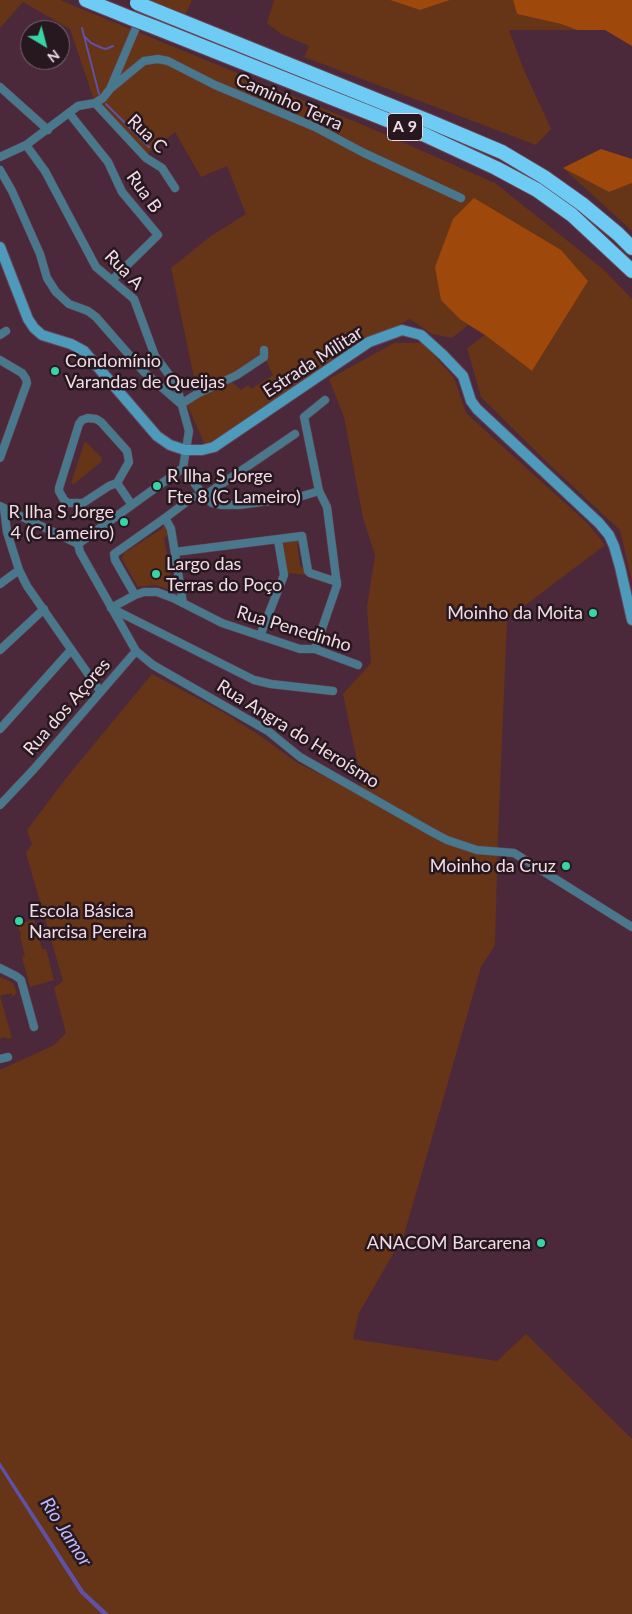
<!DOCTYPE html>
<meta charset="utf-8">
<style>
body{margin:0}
#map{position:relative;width:632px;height:1614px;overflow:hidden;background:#4b293b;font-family:Lato,sans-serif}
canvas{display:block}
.north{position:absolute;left:20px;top:20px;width:50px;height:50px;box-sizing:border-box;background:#27181f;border:1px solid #78666e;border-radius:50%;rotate:143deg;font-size:14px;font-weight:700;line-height:20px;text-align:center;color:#f1dbe5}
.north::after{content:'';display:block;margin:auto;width:18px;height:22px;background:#37d4a6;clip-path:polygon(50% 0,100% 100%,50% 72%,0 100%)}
</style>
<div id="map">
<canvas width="632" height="1614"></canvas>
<div class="north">N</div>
</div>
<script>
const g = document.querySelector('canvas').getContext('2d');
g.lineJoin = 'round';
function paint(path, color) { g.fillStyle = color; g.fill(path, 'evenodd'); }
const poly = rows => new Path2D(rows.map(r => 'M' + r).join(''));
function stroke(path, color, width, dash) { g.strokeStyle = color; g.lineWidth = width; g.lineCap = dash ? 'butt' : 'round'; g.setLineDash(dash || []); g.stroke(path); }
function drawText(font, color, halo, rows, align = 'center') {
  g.font = font + ' Lato,sans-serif'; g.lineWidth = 5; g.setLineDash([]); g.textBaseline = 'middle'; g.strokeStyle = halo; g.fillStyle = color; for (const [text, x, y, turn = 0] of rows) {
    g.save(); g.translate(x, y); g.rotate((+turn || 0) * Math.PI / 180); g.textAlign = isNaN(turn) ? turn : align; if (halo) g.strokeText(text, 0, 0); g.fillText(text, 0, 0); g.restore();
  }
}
paint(poly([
 [0,0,60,0,361,124,495,183,603,269,632,299,632,582,620,530,554,469,481,397,467,348,485,335,532,371,587,281,461,320,468,325,452,338,432,334,410,319,341,355,206,447,185,400,196,394,196,387,171,268,211,236,246,214,227,166,201,177,175,132,142,158,95,103,70,29,23,2,0,28],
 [263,350,264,357,273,375,251,389,248,385,241,390,228,379,243,371],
 [148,0,192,0,186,14],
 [274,0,390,0,420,10,450,0,513,0,517,14,561,24,577,30,509,30,524,70,551,129,536,145,304,57,309,46,281,34,267,23],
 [563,168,609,192,632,183,632,231],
 [394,343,423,343,454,378,466,413,587,523,605,545,507,619,498,836,495,945,481,967,404,1235,359,1313,353,1339,497,1361,526,1334,632,1439,632,1614,0,1614,0,1070,54,1045,66,1033,54,988,63,981,26,853,32,844,27,830,67,777,152,674,221,711,262,737,296,762,353,791,362,784,343,694,371,663,367,607,375,555,363,518,344,417,329,379],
 [85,441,102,458,101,462,74,484,71,483],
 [163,526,167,526,169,534,164,538,173,591,156,585,138,587,122,559,124,553,163,528],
 [298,539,301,545,297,543,300,566,305,570,308,575,286,573,282,542],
 [34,920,42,949,46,949,54,980,30,987,22,957,25,956,20,936,21,935,21,931,19,931,17,924],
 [0,977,13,983,17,992,13,997,11,993,0,996,12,1038,7,1039,6,1037,0,1038]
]), '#663416');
paint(poly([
 [390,0,450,0,420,10],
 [513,0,632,0,632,46,605,30,577,30,561,24,517,14],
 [601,149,632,159,632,183,609,192,563,168],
 [474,198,561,250,588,281,532,371,485,335,461,320,441,300,435,267,453,219]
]), '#9f480c');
paint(poly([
 [0,1462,84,1591,109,1614,102,1614,80,1593,0,1468]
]), '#5f51a6');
stroke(poly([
 [82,28,99,94],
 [85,37,91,43,102,48,106,49,113,46],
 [106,104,149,147]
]), '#5f51a6', 2);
const street = poly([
 [0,87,48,130],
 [110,89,144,61,158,59,168,61,215,85,315,127,364,153,461,198],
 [95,103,146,158,162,168,175,188],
 [69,113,108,162,122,192,158,235,112,280],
 [26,145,45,171,96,267,134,299,155,356,176,384,189,431,183,468,78,544],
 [0,157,26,145,78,106,95,103,103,98,110,89,146,4],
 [0,170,12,191,40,254,47,278,56,292,69,304,88,311,96,317,144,372,181,404,197,394,237,375,264,357,264,350],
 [0,335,6,331],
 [0,360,22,373,26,379,27,383,0,458],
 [88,418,96,419,101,422,127,451,129,462,117,483,109,486,83,503,68,503,64,500,59,491,59,488,79,424,82,420,88,418],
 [183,468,204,496,212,503,222,505,239,505,299,497,319,491],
 [117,483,132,505],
 [204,496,295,434],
 [0,506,78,544,80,552,136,651,153,665,268,731,300,757,430,831,447,840,477,850,514,853,632,927],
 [4,508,7,532,19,570,27,586,100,691],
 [165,518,193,497],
 [175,552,302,536,308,571,310,573,337,582],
 [0,584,19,570],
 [135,595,115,560,114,554,165,518,171,529,183,603],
 [111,608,135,595,144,592,157,592,173,598,222,623,300,649,315,649,358,665],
 [111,608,254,680,271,684,333,691],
 [260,636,284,575,278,540],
 [315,649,337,585,327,507,319,491,304,417,325,400],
 [0,650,44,609],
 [0,729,71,650],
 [0,805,34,769,136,651],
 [0,968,16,976,21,980,34,1027],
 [0,1059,8,1057]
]);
const secondary = poly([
 [0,247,28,319,34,328,42,335,71,344,84,351,157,436,170,445,185,450,202,450,214,447,369,342,402,330,421,335,443,355,463,376,471,401,477,409,599,523,609,535,614,546,620,567,632,620]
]);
const highway = poly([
 [86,0,133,19],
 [159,12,431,122,502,152,544,177,582,204,618,234,632,248],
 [154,27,425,135,496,168,537,190,572,215,632,271]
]);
stroke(street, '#664556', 9);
stroke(secondary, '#664556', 12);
stroke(highway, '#664556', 16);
stroke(street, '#49778b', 8);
stroke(secondary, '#4e9abb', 10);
stroke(highway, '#6eccf4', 14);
const highwayBridge = poly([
 [137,3,159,12],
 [133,19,154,27]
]);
stroke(highwayBridge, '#664556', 16, []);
stroke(highwayBridge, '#6eccf4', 14);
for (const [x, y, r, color] of [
 [55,371,5,"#37d4a6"],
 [157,486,5,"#37d4a6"],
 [124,522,5,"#37d4a6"],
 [156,574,5,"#37d4a6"],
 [593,613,5,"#37d4a6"],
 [566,866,5,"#37d4a6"],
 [19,921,5,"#37d4a6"],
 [541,1243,5,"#37d4a6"]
]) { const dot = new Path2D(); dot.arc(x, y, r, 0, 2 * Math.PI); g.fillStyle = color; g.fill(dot); stroke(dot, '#27181f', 2); }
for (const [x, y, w] of [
 [405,127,35]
]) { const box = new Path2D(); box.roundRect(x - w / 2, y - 13.5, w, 27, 4); g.fillStyle = '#27181f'; g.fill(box); stroke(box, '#f1dbe5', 1); }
drawText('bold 16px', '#f1dbe5', null, [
 ["A 9",405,127]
]);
drawText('18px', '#f1dbe5', '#27181f', [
 ["Caminho Terra",289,102,24],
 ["Rua C",147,134,44],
 ["Rua B",144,192,54],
 ["Rua A",124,270,46],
 ["Estrada Militar",313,362,-33],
 ["Rua Penedinho",294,629,17],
 ["Rua dos Açores",67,707,-49],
 ["Rua Angra do Heroísmo",298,734,32]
]);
drawText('18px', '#f1dbe5', '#27181f', [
 ["Condomínio",65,361],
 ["Varandas de Queijas",65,382],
 ["R Ilha S Jorge",167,476],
 ["Fte 8 (C Lameiro)",167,497],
 ["R Ilha S Jorge",114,512,"right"],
 ["4 (C Lameiro)",114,533,"right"],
 ["Largo das",166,564],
 ["Terras do Poço",166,585],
 ["Moinho da Moita",583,613,"right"],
 ["Moinho da Cruz",556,866,"right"],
 ["Escola Básica",29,911],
 ["Narcisa Pereira",29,932],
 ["ANACOM Barcarena",531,1243,"right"]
], 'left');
drawText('italic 19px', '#beb8fd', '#27181f', [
 ["Rio Jamor",66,1532,57]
]);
</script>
